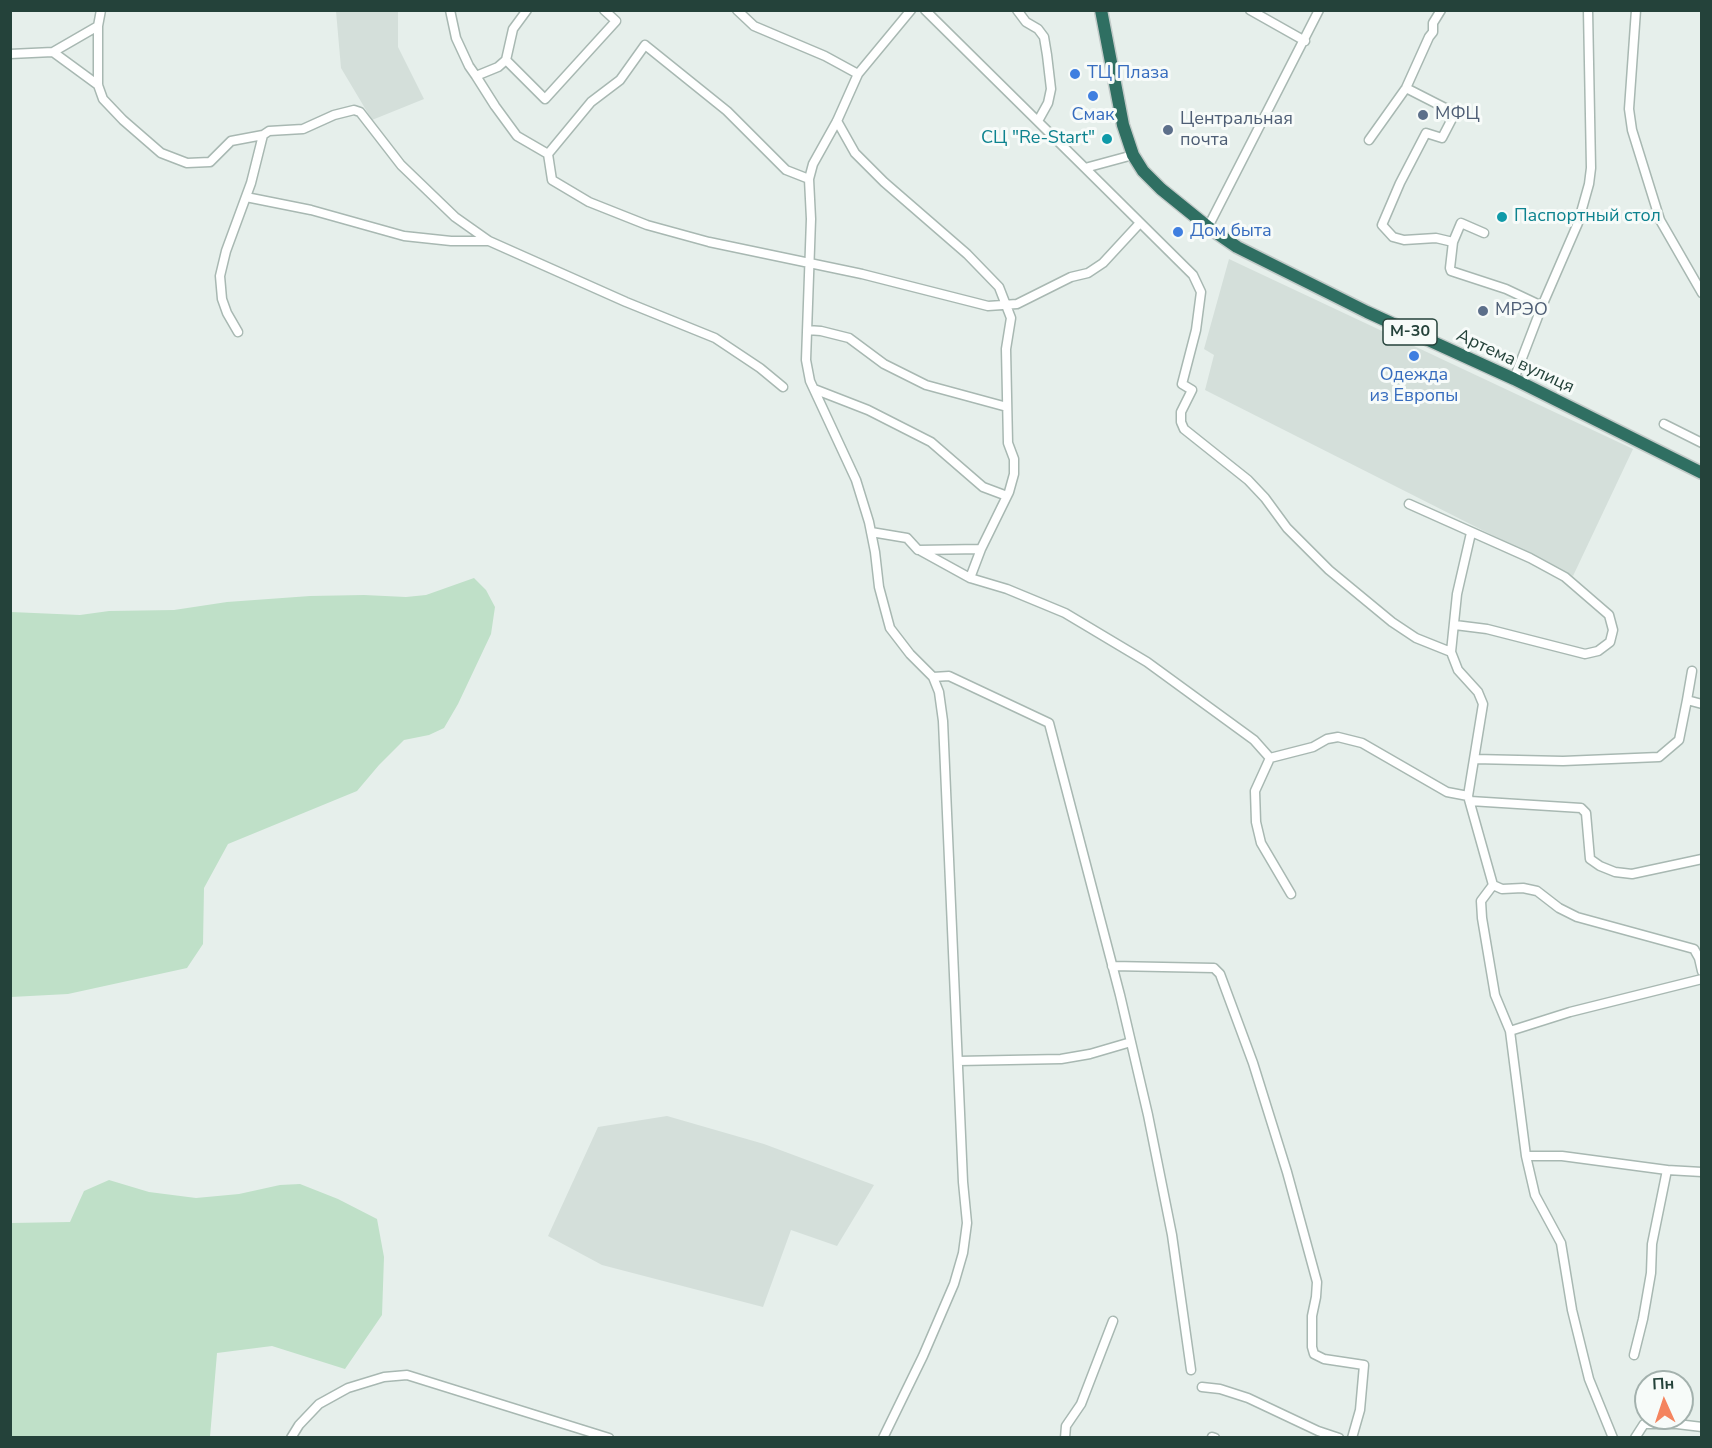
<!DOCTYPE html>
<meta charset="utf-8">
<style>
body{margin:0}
#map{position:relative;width:1712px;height:1448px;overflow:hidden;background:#e6efeb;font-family:"Nunito Sans",sans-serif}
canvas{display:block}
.frame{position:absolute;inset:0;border:12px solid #24423a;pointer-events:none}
.north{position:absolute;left:1634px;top:1370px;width:60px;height:60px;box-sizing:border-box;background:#f7fbf9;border:2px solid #a3b1ad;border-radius:50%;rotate:357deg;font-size:16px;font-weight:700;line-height:24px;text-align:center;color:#24423a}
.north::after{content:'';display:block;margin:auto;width:21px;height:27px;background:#f4845f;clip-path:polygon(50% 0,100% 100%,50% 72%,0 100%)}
</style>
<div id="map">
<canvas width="1712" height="1448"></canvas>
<div class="frame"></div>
<div class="north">Пн</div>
</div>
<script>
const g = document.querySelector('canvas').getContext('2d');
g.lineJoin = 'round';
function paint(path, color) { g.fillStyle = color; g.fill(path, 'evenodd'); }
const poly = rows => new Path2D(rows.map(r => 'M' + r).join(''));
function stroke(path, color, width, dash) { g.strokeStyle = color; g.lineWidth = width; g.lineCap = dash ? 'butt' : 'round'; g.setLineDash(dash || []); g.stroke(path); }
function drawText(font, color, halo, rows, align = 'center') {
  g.font = font + ' "Nunito Sans",sans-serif'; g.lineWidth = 6; g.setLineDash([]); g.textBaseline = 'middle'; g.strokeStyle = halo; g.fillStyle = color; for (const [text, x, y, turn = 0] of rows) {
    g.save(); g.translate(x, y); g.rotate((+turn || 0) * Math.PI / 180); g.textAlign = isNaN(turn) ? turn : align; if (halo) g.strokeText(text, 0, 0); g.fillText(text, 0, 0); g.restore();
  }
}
paint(poly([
 [336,11,398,11,398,47,424,99,372,120,341,68],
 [1229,259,1633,449,1573,576,1205,390,1214,355,1204,349],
 [667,1116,764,1144,874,1185,837,1246,791,1230,763,1307,602,1265,548,1236,598,1127]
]), '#d4dfda');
paint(poly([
 [474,578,486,590,495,607,491,634,458,704,444,728,429,735,404,740,379,765,357,791,228,844,204,888,203,944,187,968,68,994,11,997,11,612,80,615,109,611,174,610,227,602,310,596,364,595,406,597,426,595],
 [109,1180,149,1192,196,1198,239,1194,280,1185,300,1184,338,1199,377,1219,384,1257,382,1315,345,1369,272,1346,217,1353,210,1437,11,1437,11,1223,70,1222,84,1191]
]), '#bfe0c8');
const minor = poly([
 [450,10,456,38,469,66,476,76,498,67,506,60,513,29,527,10],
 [737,10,754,26,825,56,858,74],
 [925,10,1085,168,1133,155],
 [1017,10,1026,22,1038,29,1044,37,1047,55,1051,89,1048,103,1038,121],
 [1250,10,1305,41],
 [1636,10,1629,109,1632,130,1660,220,1702,293],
 [98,26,98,85,103,99,123,120,161,153,187,163,210,162,231,141,263,135,269,131,303,129,334,115,354,110,360,112,401,165,455,217,489,241,626,302,715,338,760,368,783,387],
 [53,52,98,85],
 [10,54,53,52,98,26,101,10],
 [506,60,545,99,616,21,604,10],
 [476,76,495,106,517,136,548,154,552,180,589,202,647,225,709,242,862,274,988,306,1017,304,1071,277,1088,273,1103,263,1139,224],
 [1406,88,1455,113,1442,138,1426,133,1400,183,1382,225,1393,237,1404,240,1436,238,1453,242,1461,223,1484,233],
 [837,121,855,153,884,182,967,254,999,287,1011,318,1006,349,1008,443,1014,459,1014,474,1009,492,981,549,918,550,907,538,871,532],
 [1369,140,1406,88,1429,37,1433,32,1433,23,1441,10],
 [548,154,591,102,620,80,645,45,727,111,786,170,809,179],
 [1085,168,1193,275,1201,292,1196,330,1182,384,1192,390,1181,412,1181,422,1184,429,1248,480,1265,498,1287,528,1329,570,1352,589,1392,622,1416,638,1451,652],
 [246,197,311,210,404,236,451,241,488,241],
 [1208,227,1319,10],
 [1453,242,1450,268,1451,271,1506,289,1542,306],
 [807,330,821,331,849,338,884,364,926,385,1007,407],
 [238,332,227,313,222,299,220,276,226,251,251,183,263,135],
 [1514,379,1542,306,1578,223,1589,184,1591,168,1588,10],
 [814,389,868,410,931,442,983,487,1007,496],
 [1664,424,1702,443],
 [1409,504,1530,558,1565,577,1609,615,1613,630,1610,642,1598,651,1585,654,1487,629,1455,625],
 [1471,533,1457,594,1451,652,1458,670,1478,692,1483,704,1468,796,1493,885,1502,889,1523,888,1537,891,1559,908,1577,917,1694,949,1699,958,1702,971],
 [981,549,970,578,1007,589,1065,613,1147,662,1254,740,1270,758,1313,747,1327,739,1338,737,1362,743,1447,792,1468,796],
 [921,551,970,578],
 [933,677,949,676,1049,723,1120,995,1148,1115,1172,1235,1191,1370],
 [1687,700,1692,671],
 [1270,758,1255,791,1256,822,1261,843,1291,894],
 [1474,759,1563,761,1659,757,1679,740,1687,700,1702,704],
 [1470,801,1581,808,1586,813,1590,859,1600,866,1615,872,1632,874,1702,859],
 [1493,885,1481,901,1482,918,1495,995,1510,1031,1526,1156],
 [1112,966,1214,968,1220,974,1253,1063,1287,1172,1317,1282,1316,1297,1312,1316,1312,1347,1314,1354,1324,1359,1364,1365,1360,1410,1352,1438],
 [1510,1031,1570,1012,1702,979],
 [958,1061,1061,1059,1090,1054,1131,1042],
 [1634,1355,1643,1319,1651,1273,1652,1244,1667,1170],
 [1202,1387,1220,1389,1248,1398,1318,1431,1339,1438],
 [1212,1437,1215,1438],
 [291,1438,299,1425,319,1404,348,1388,384,1377,407,1375,609,1438],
 [883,1438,923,1356,954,1284,963,1253,967,1223,963,1182,943,721,939,692,933,677,910,654,890,628,879,587,875,552,869,522,856,480,810,381,806,360,811,219,809,179,813,164,837,121,858,74,911,10],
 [1065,1438,1066,1426,1081,1404,1113,1321],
 [1613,1438,1589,1379,1572,1310,1561,1243,1535,1195,1526,1156,1562,1156,1667,1170,1702,1172],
 [1635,1438,1644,1424,1677,1424,1702,1427]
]);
const highway = poly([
 [1101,10,1123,125,1133,155,1143,171,1161,189,1208,227,1237,247,1367,312,1514,379,1702,473]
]);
stroke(minor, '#a8b8b2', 11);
stroke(highway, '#c2cac8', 15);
stroke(minor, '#fff', 8);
stroke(highway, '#2f6f62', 12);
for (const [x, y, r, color] of [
 [1075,74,6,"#3f7fe0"],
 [1093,96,6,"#3f7fe0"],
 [1423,115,6,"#5c6f8a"],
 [1168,130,6,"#5c6f8a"],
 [1107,139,6,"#0f9aa8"],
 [1502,217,6,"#0f9aa8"],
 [1178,232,6,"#3f7fe0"],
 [1483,311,6,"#5c6f8a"],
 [1414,356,6,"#3f7fe0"]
]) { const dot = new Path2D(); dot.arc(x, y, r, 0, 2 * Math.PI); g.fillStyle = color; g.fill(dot); stroke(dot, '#f7fbf9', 2); }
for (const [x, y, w] of [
 [1410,332,54]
]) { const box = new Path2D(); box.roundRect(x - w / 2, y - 13, w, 26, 4.5); g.fillStyle = '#f7fbf9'; g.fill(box); stroke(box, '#24423a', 1.5); }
drawText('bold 16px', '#24423a', null, [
 ["М-30",1410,332]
]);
drawText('18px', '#366cbe', '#f7fbf9', [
 ["ТЦ Плаза",1087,74],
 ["Смак",1093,116,"center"],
 ["Дом быта",1190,232],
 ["Одежда",1414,376,"center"],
 ["из Европы",1414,397,"center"]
], 'left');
drawText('18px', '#4e5e75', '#f7fbf9', [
 ["МФЦ",1435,115],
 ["Центральная",1180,120],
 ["почта",1180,141],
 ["МРЭО",1495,311]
], 'left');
drawText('18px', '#0d838f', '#f7fbf9', [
 ["СЦ \"Re-Start\"",1095,139],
 ["Паспортный стол",1514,217,"left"]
], 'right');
drawText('18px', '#24423a', '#f7fbf9', [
 ["Артема вулиця",1515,362,25]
]);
</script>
